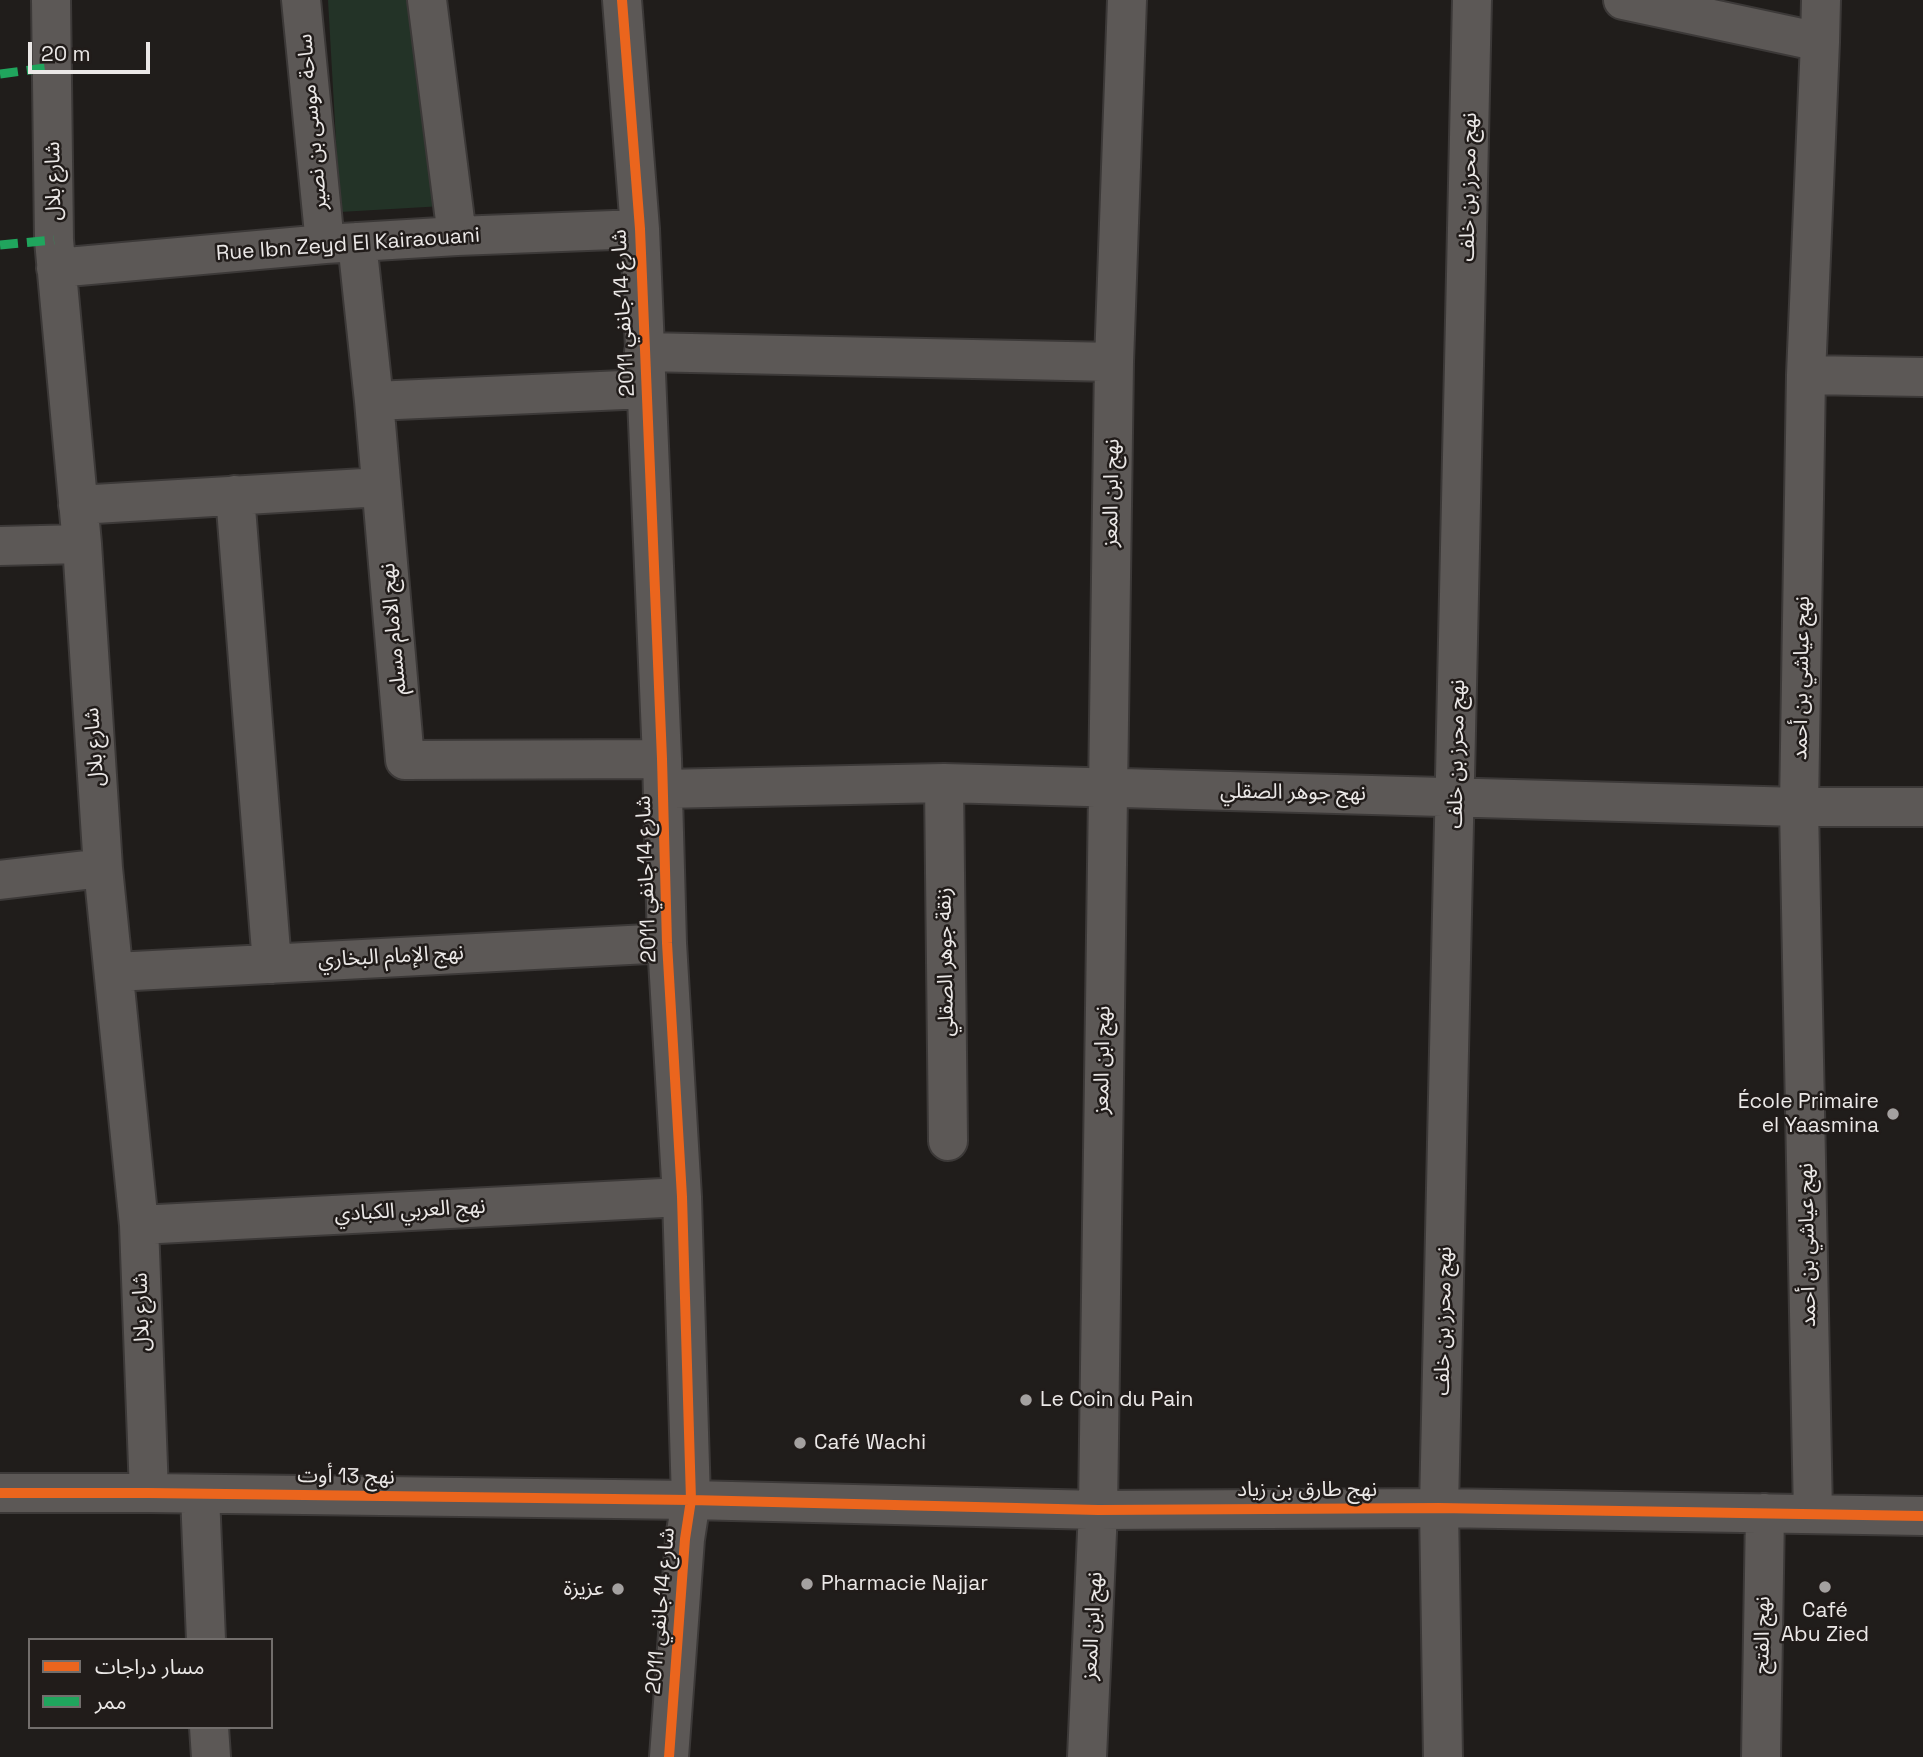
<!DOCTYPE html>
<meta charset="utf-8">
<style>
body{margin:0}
#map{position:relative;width:1923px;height:1757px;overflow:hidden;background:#201d1b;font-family:"Space Grotesk","Noto Sans Arabic",sans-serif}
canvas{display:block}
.legend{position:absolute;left:28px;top:1638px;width:245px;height:91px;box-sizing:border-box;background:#211c1a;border:2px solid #726e6c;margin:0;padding:9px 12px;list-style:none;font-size:21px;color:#ebe8e7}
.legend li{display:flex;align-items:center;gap:14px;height:35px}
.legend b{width:35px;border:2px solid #726e6c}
.scale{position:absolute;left:28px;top:42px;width:122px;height:32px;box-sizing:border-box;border:4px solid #ebe8e7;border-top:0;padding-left:9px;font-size:21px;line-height:24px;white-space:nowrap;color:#ebe8e7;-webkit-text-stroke:5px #211c1a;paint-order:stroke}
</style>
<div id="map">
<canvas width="1923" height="1757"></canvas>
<ul class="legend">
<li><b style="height:9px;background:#eb651d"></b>مسار دراجات</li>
<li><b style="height:9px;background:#20a55d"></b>ممر</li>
</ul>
<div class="scale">20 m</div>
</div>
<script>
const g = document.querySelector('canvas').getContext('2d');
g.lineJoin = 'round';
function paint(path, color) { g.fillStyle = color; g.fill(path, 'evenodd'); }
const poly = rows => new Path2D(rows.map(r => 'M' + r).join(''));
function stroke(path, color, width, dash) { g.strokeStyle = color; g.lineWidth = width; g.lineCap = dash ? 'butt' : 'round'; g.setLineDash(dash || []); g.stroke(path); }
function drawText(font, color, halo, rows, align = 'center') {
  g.font = font + ' "Space Grotesk","Noto Sans Arabic",sans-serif'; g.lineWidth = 5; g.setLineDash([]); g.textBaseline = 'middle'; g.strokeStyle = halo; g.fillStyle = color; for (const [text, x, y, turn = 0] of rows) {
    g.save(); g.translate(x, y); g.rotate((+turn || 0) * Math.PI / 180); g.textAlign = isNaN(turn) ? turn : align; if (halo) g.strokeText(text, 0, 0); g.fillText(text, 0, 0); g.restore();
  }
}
paint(poly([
 [328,0,432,0,443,206,340,212]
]), '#233327');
const minor = poly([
 [51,0,54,240,82,544,103,868,139,1225,149,1493],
 [301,0,325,244],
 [427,0,457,236],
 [622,0,640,229,662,759,667,943,682,1197,691,1500,685,1539,669,1757],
 [1623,0,1820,42,1806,375,1799,807,1813,1514],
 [1820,42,1821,0],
 [357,242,374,401,405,760,662,759],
 [56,268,325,244,457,236,640,229],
 [644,352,1114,362],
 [1806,375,1923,377],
 [374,401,646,389],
 [235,495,272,964],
 [78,505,381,487],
 [0,546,82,544],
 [944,783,948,1141],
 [663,789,944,783,1799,807,1923,807],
 [0,880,103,868],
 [115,972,667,943],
 [139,1225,682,1197],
 [0,1493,149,1493,691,1500,1098,1510,1439,1508,1923,1516],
 [200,1495,206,1640],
 [209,1727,211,1757],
 [1087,1757,1098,1510,1114,362,1127,0],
 [1443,1757,1439,1508,1472,0],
 [1761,1757,1765,1513]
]);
stroke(minor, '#3c3938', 42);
stroke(minor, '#5c5856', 38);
stroke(poly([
 [0,74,52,67],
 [0,245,54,240]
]), '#20a55d', 9, [18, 9]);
stroke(poly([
 [622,0,640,229,662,759,667,943,682,1197,691,1500,685,1539,669,1757],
 [0,1493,149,1493,691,1500,1098,1510,1439,1508,1923,1516]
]), '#eb651d', 10);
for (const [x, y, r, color] of [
 [1893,1114,7,"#a4a1a0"],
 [1026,1400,7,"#a4a1a0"],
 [800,1443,7,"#a4a1a0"],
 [807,1584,7,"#a4a1a0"],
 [1825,1587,7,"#a4a1a0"],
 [618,1589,7,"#a4a1a0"]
]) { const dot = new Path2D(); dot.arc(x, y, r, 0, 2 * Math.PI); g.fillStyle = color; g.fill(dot); stroke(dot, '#211c1a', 2.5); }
drawText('21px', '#ebe8e7', '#211c1a', [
 ["ساحة موسى بن نصير",313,122,-95],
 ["شارع بلال",54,181,-91],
 ["نهج محرز بن خلف",1469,187,-89],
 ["Rue Ibn Zeyd El Kairaouani",348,245,-4],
 ["شارع 14جانفي 2011",624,313,-93],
 ["نهج ابن المعز",1112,493,-89],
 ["نهج الامام مسلم",394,629,-95],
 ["نهج عياشي بن أحمد",1802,678,-89],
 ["شارع بلال",95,747,-94],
 ["نهج محرز بن خلف",1457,754,-89],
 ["نهج جوهر الصقلي",1293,793,1],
 ["شارع 14جانفي 2011",647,879,-92],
 ["نهج الإمام البخاري",391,957,-3],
 ["زنقة جوهر الصقلي",946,962,-91],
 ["نهج ابن المعز",1103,1060,-89],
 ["نهج العربي الكبادي",410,1211,-3],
 ["نهج عياشي بن أحمد",1808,1245,-91],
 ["شارع بلال",142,1312,-92],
 ["نهج محرز بن خلف",1444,1321,-89],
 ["نهج 13 أوت",346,1477,1],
 ["نهج طارق بن زياد",1307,1490],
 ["شارع 14جانفي 2011",661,1611,-85],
 ["نهج ابن المعز",1093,1626,-87],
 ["نهج الفتح",1763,1635,-89]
]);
drawText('21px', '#ebe8e7', '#211c1a', [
 ["École Primaire",1879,1102,"right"],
 ["el Yaasmina",1879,1126,"right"],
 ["Le Coin du Pain",1040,1400],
 ["Café Wachi",814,1443],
 ["Pharmacie Najjar",821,1584],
 ["عزيزة",604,1589,"right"],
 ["Café",1825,1611,"center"],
 ["Abu Zied",1825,1635,"center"]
], 'left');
</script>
